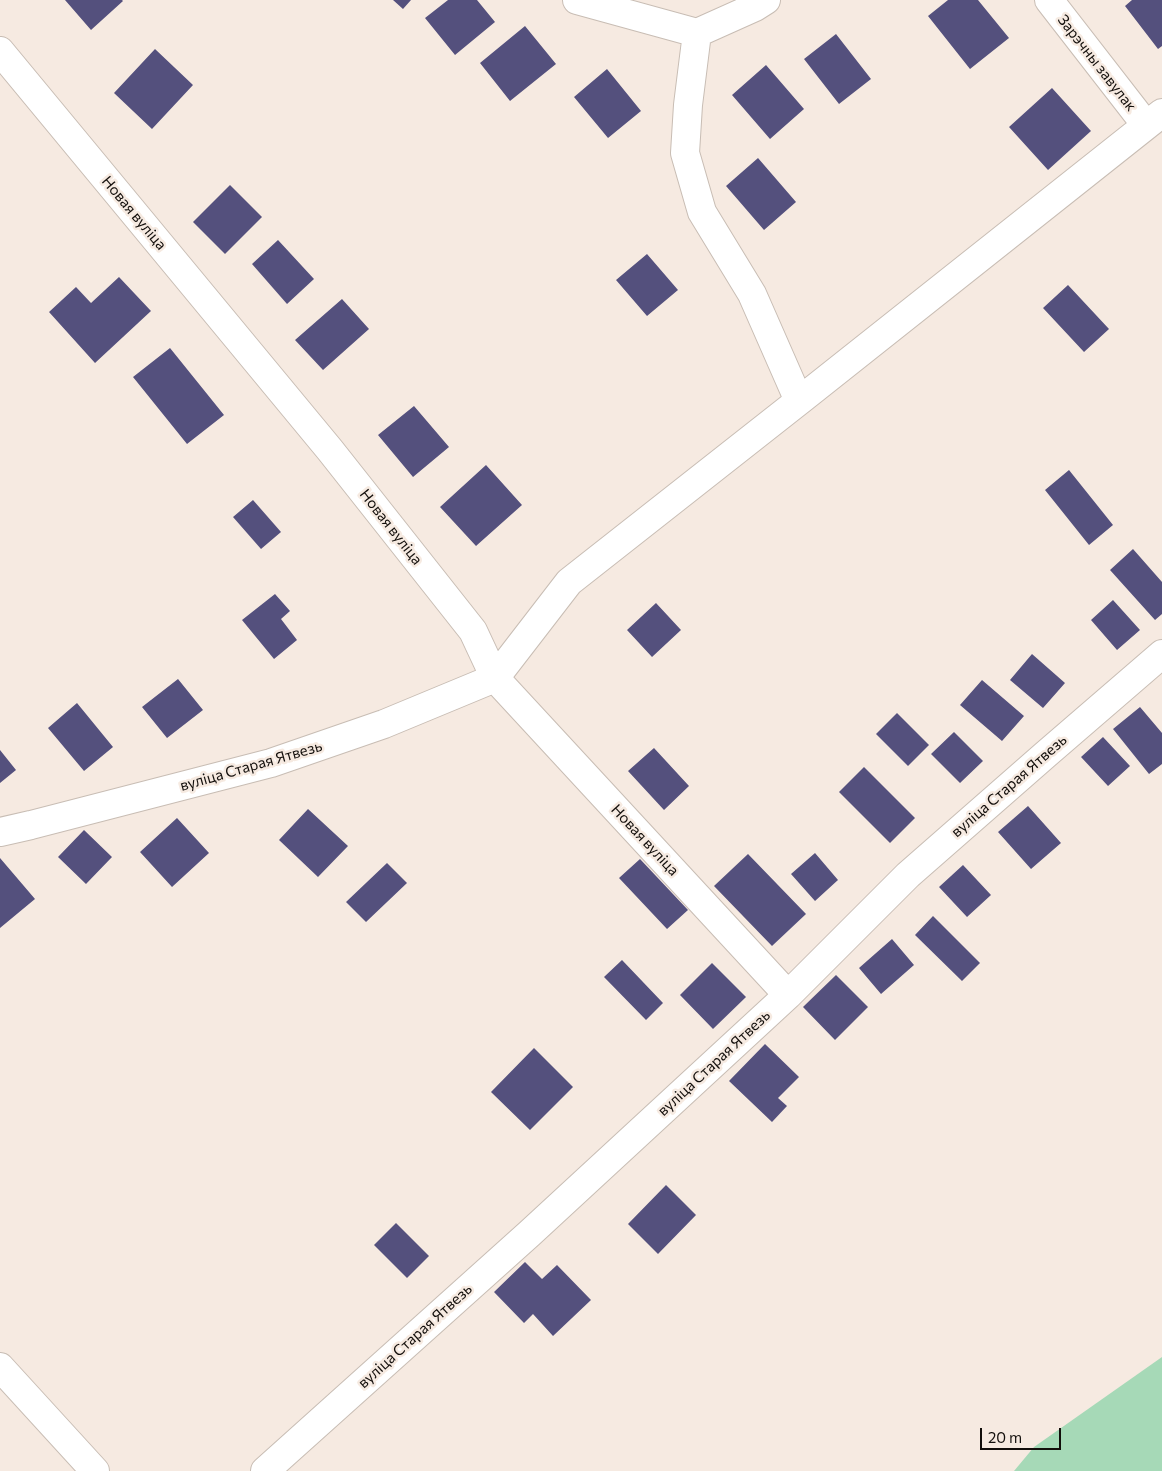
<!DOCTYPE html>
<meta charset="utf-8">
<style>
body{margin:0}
#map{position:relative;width:1162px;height:1471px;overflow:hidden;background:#f6eae1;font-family:Commissioner,sans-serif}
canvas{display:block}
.scale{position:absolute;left:980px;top:1428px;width:81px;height:22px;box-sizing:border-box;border:2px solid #120e0b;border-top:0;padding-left:6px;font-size:15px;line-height:18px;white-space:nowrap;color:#120e0b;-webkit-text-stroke:4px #f6eae1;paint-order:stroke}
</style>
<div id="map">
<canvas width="1162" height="1471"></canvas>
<div class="scale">20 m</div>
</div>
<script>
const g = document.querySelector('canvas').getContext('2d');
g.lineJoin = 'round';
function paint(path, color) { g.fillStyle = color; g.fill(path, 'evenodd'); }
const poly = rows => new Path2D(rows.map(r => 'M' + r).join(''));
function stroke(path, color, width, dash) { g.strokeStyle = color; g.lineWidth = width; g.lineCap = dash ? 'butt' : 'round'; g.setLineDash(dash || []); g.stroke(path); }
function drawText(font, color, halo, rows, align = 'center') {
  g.font = font + ' Commissioner,sans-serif'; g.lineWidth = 5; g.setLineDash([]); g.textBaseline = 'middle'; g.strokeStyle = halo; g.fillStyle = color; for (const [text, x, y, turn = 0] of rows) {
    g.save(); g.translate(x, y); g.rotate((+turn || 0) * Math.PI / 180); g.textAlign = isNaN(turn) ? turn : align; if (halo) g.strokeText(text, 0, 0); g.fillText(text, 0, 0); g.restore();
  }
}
paint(poly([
 [1162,1357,1162,1471,1014,1471,1034,1447]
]), '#a6d9b7');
paint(poly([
 [65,0,122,0,123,1,91,30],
 [393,0,411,0,403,9],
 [448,0,477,0,495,22,455,55,425,18],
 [948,0,978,0,1009,38,970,69,928,16],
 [1132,0,1162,0,1162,46,1158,49,1125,6],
 [525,26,556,64,510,101,480,63],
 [836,34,871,79,839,104,804,59],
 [155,49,193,85,152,129,114,93],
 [766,65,804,109,770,139,732,95],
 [607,69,641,111,608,138,574,97],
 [1052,88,1091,131,1048,170,1009,127],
 [758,158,796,202,764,230,726,186],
 [230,185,262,217,225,254,193,222],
 [278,240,314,279,287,304,252,264],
 [647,254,678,290,647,316,616,280],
 [119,277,151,311,95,363,49,312,76,287,91,303],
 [1068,285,1109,329,1084,352,1043,308],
 [342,299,369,329,323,370,295,340],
 [170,348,224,415,187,444,133,377],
 [414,406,449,447,413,477,378,435],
 [486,465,522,505,476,546,440,507],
 [1069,470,1113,525,1089,545,1045,490],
 [253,500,281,532,261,549,233,517],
 [1133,549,1162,582,1162,614,1155,620,1110,570],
 [275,594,290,611,281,619,297,640,274,659,242,620],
 [1113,600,1140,630,1117,650,1091,620],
 [656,603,681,630,652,657,627,630],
 [1032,654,1065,683,1043,708,1010,680],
 [178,679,203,710,167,738,142,707],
 [982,680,1024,716,1002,741,960,705],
 [77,703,113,747,84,771,48,728],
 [1140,707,1162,733,1162,764,1149,774,1113,729],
 [897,713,929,745,908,766,876,734],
 [954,732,983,761,960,783,931,754],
 [1103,737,1130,766,1108,786,1081,757],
 [654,748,689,786,664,810,628,771],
 [0,750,16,770,0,783],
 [864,767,915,818,890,843,839,792],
 [1028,806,1061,843,1031,869,998,832],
 [308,809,348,846,318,877,279,840],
 [177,818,209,853,172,887,140,852],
 [84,830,112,857,86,884,58,857],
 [815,853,838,880,815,901,791,874],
 [748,854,806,914,772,946,714,886],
 [0,858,35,899,0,928],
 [640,859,688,910,667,929,619,878],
 [387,863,407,883,366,922,346,902],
 [963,865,991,895,967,917,939,887],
 [933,916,980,963,962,981,915,935],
 [892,939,914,965,881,994,859,968],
 [622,960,663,1003,646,1020,604,977],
 [712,963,746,997,713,1029,680,995],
 [836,975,868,1007,835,1040,803,1007],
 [765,1044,799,1077,778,1098,787,1106,772,1122,729,1081],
 [534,1048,573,1087,530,1130,491,1092],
 [666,1185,696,1215,658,1254,628,1224],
 [396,1223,429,1256,407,1278,374,1245],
 [525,1262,542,1279,557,1265,591,1300,553,1336,533,1314,524,1323,494,1292]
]), '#54507d');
const minor = poly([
 [577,0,697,33,755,7,766,0],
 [1049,0,1146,125],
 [0,51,330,450,473,631,495,678,788,995],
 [799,401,1162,113],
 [0,832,31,825,271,763,384,724,495,678,569,582,799,401,752,294,702,212,685,153,688,105,697,33],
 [0,1367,95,1471],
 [265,1471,529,1234,788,995,908,875,1045,755,1162,654]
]);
stroke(minor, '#c8bdb4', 30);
stroke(minor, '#fff', 28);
drawText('15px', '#120e0b', '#f6eae1', [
 ["Зарэчны завулак",1097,63,52],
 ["Новая вуліца",134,213,50],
 ["Новая вуліца",391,527,52],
 ["вуліца Старая Ятвезь",251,766,-16],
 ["вуліца Старая Ятвезь",1009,786,-41],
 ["Новая вуліца",645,840,47],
 ["вуліца Старая Ятвезь",714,1063,-43],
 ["вуліца Старая Ятвезь",415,1336,-42]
]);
</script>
